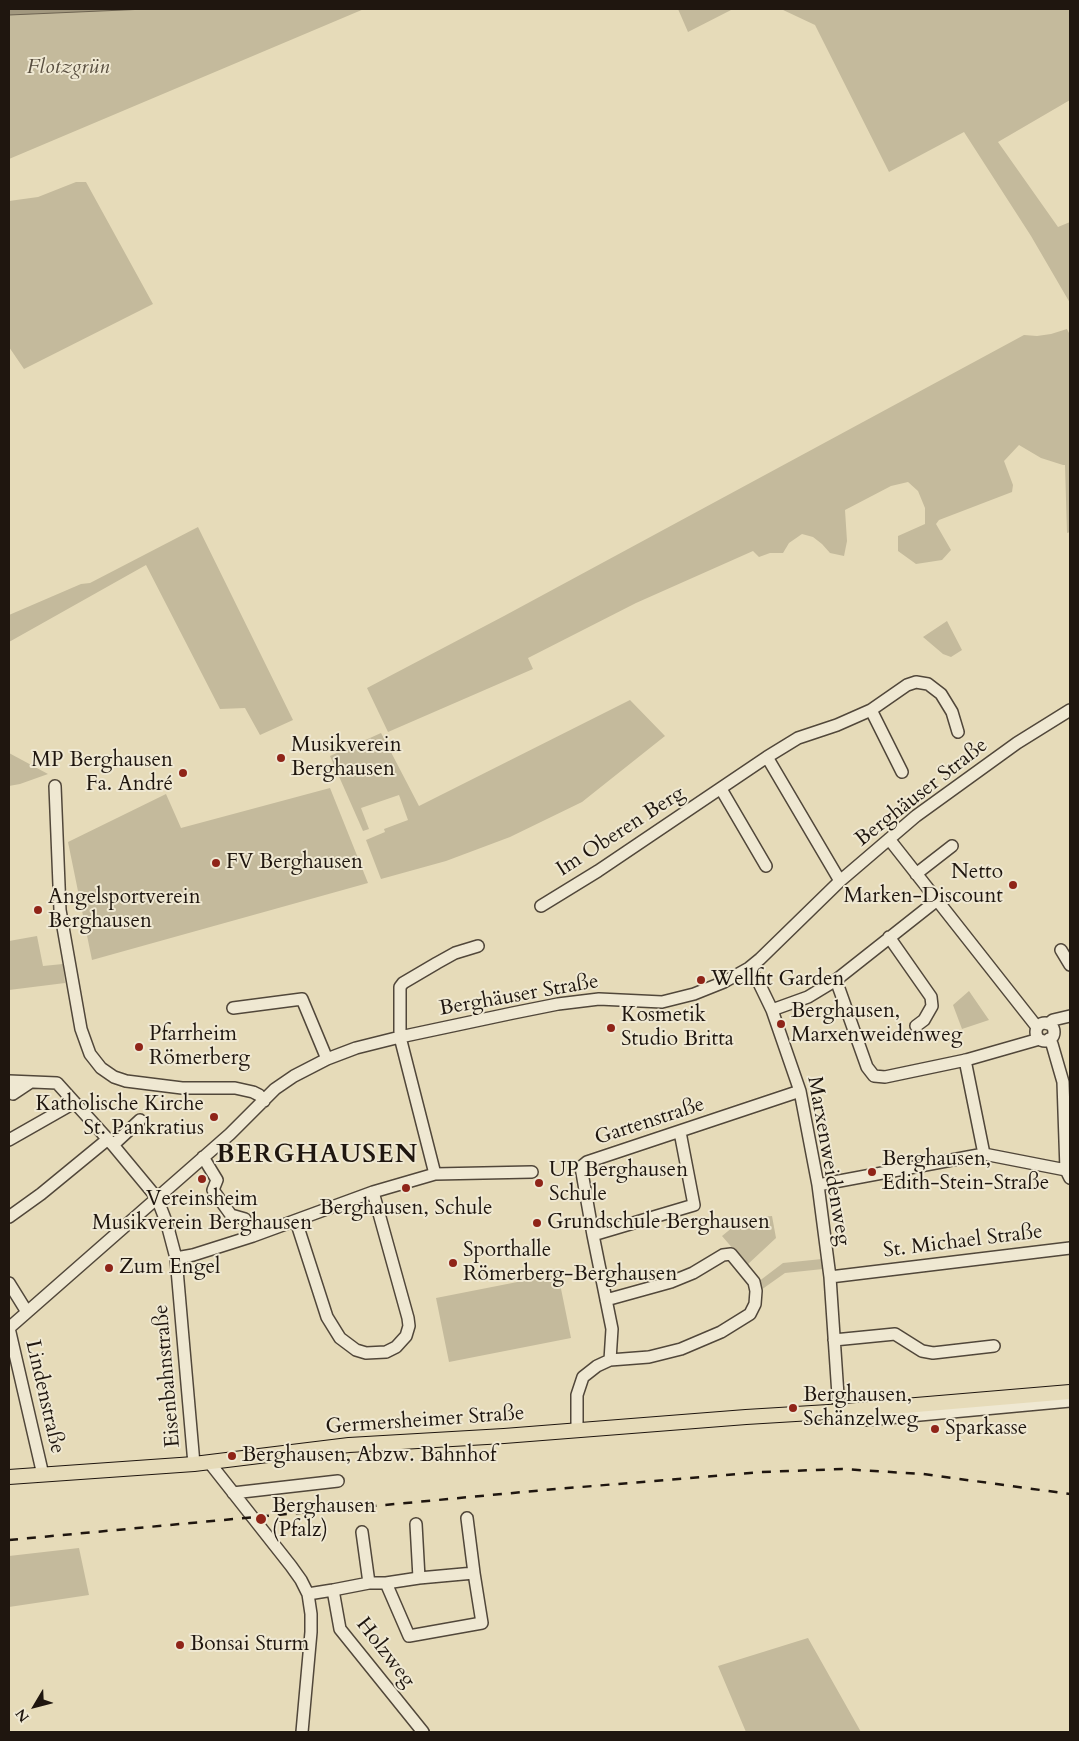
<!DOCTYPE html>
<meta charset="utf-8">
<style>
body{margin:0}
#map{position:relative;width:1079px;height:1741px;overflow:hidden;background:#e6dbb9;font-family:Cardo,serif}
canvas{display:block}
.frame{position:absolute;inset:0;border:10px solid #1f160f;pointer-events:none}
.north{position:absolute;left:10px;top:1681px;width:50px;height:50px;-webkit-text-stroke:4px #efe8d2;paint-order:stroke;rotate:233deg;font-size:14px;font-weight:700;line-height:20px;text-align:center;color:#1f160f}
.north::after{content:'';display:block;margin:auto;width:18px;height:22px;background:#1f160f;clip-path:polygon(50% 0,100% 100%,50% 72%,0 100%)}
</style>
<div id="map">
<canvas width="1079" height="1741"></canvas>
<div class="frame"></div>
<div class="north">N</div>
</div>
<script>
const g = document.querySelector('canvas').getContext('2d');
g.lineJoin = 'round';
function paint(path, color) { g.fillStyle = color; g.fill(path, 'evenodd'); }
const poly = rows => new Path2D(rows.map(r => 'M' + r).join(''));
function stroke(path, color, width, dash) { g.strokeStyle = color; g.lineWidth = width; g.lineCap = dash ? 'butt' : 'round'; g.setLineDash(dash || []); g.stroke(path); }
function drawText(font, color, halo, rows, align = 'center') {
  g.font = font + ' Cardo,serif'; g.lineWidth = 4; g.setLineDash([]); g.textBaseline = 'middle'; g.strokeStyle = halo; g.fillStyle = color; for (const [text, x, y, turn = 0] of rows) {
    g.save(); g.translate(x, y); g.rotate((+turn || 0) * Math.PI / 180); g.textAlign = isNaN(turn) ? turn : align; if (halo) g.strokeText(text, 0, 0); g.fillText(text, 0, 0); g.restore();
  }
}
paint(poly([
 [9,9,364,9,9,159],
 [678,9,733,9,688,32],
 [781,9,1070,9,1070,100,998,142,1058,227,1070,222,1070,303,1031,236,964,132,889,172,815,25],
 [76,182,86,182,153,304,24,369,9,347,9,201,38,197],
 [1067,329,1070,335,1070,532,1067,533,1065,465,1063,465,1041,458,1019,445,1004,461,1013,485,1012,492,939,520,936,524,951,550,942,560,916,564,898,551,898,536,925,524,925,508,918,491,908,482,891,486,845,510,847,541,844,556,830,553,822,544,813,537,802,534,789,543,783,553,770,553,759,557,753,551,636,603,528,658,533,669,388,732,367,688,504,616,1024,335,1037,336,1051,334],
 [198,527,293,720,260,735,245,708,220,709,146,565,9,642,9,615,81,584,90,583],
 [947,621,962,650,951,657,943,654,923,637],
 [630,700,665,736,582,802,510,837,446,861,381,879,366,840,385,832,384,829,408,820,399,795,361,808,369,829,363,831,330,756,381,733,419,806],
 [9,753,48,774,20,784,9,786],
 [330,788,368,883,92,960,68,842,166,794,181,828],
 [37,936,43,966,63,964,65,983,9,990,9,941],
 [969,991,989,1020,962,1029,953,1005],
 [772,1216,776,1238,747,1265,722,1236,744,1218],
 [822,1259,823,1269,785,1273,761,1290,758,1282,783,1263],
 [558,1274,571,1338,449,1362,436,1298],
 [79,1548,89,1595,9,1607,9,1556],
 [808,1638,861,1732,746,1732,718,1666]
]), '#c4ba9c');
const water = poly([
 [9,9,146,9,9,15,9,9]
]);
paint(water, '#a2987f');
stroke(water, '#6e6452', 1);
const minor = poly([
 [767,757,798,738,837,725,871,710],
 [902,772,871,710,907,685,916,682,928,684,941,694,952,712,958,732],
 [55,786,60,910,81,1029,90,1054,101,1068,114,1077,126,1081,182,1088,235,1088,253,1092,259,1095,264,1101],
 [721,789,766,866],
 [889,839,1037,1027],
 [916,874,952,846],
 [936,901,836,980,867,1067,874,1076,885,1077,966,1060,1036,1040,1038,1038],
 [541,906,598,871,767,757,840,881],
 [889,937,931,997,932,1006,924,1020,916,1026],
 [1061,950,1070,965],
 [749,968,758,981,772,1010,800,1091,818,1185,830,1277,839,1410],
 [233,1008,302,999,327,1059],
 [772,1010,808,997,836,980],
 '1036 1032a9 9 0 1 1 18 0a9 9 0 1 1-18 0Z',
 [1048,1024,1053,1020,1070,1016],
 [1049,1039,1052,1044,1063,1082,1066,1170,1070,1178],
 [965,1060,984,1154],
 [9,1081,57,1083,113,1145,157,1198,167,1224,176,1258,194,1464],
 [9,1085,13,1094,31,1082],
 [9,1140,74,1103],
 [113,1145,140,1120],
 [203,1157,217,1180,213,1190,231,1215,245,1219,253,1236],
 [435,1174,532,1172],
 [818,1185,984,1154,1066,1170],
 [9,1217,41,1194,108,1139],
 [296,1221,327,1317,340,1338,356,1350,366,1353,386,1352,396,1347,406,1336,409,1326,408,1318,373,1192],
 [593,1235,694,1205,680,1132],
 [176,1258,193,1255,253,1236,373,1192,435,1174,400,1037,400,987,403,983,437,963,455,953,478,946],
 [830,1277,1070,1248],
 [9,1283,27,1312],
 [606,1300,671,1282,693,1273,723,1255,731,1254,754,1282,756,1291,755,1304,750,1314,721,1332,681,1349,649,1357,610,1360],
 [9,1328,230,1134,275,1089,294,1076,327,1059,356,1048,400,1037,513,1013,558,1004,599,999,662,1002,694,994,724,982,749,968,760,959,840,881,916,816,1017,743,1070,710],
 [9,1328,43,1475],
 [834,1340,895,1334,922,1351,933,1353,994,1346],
 [845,1411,850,1415,866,1420,1070,1401],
 [577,1429,577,1395,583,1377,597,1366,610,1360,612,1329,593,1235,581,1167,587,1162,800,1091],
 [209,1462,291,1566,301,1580,308,1594,311,1614,311,1632,302,1732],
 [233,1493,338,1481],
 [416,1524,419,1578],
 [362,1532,369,1583],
 [386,1583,409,1636,482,1623,474,1573],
 [333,1590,340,1629,423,1732],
 [308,1594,333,1590,369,1583,386,1583,419,1578,474,1573,467,1518]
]);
const major = poly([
 [9,1477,194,1464,349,1445,504,1436,746,1417,845,1411,1070,1392]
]);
stroke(minor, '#51473a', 14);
stroke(major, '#1f160f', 16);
stroke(minor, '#efe8d2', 11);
stroke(major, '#e6dbb9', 14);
stroke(poly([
 [9,1540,545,1490,761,1472,842,1469,923,1474,1070,1494]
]), '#1f160f', 2.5, [9, 9]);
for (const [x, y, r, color] of [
 [281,758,5,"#8f2418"],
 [183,773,5,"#8f2418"],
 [216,863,5,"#8f2418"],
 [1013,885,5,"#8f2418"],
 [38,910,5,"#8f2418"],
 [701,980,5,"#8f2418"],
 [781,1024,5,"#8f2418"],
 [611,1028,5,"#8f2418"],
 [139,1047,5,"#8f2418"],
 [214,1117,5,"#8f2418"],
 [872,1172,5,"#8f2418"],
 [202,1179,5,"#8f2418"],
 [539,1183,5,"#8f2418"],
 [406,1188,5,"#8f2418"],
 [537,1223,5,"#8f2418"],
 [453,1263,5,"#8f2418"],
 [109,1268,5,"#8f2418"],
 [793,1408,5,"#8f2418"],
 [935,1429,5,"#8f2418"],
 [232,1456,5,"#8f2418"],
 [261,1519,6,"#8f2418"],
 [180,1645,5,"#8f2418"]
]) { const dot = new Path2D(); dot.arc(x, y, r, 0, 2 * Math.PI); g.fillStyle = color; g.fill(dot); stroke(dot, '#efe8d2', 2); }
drawText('italic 21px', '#594f40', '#efe8d2', [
 ["Flotzgrün",68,68]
]);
drawText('21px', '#1f160f', '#efe8d2', [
 ["Musikverein",291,746],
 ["Berghausen",291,770],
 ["MP Berghausen",173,761,"right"],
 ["Fa. André",173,785,"right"],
 ["FV Berghausen",226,863],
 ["Netto",1003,873,"right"],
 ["Marken-Discount",1003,897,"right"],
 ["Angelsportverein",48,898],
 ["Berghausen",48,922],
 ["Wellfit Garden",711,980],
 ["Berghausen,",791,1012],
 ["Marxenweidenweg",791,1036],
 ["Kosmetik",621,1016],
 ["Studio Britta",621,1040],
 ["Pfarrheim",149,1035],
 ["Römerberg",149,1059],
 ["Katholische Kirche",204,1105,"right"],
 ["St. Pankratius",204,1129,"right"],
 ["Berghausen,",882,1160],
 ["Edith-Stein-Straße",882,1184],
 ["UP Berghausen",549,1171],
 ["Schule",549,1195],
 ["Vereinsheim",202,1200,"center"],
 ["Musikverein Berghausen",202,1224,"center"],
 ["Berghausen, Schule",406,1209,"center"],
 ["Grundschule Berghausen",547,1223],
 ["Sporthalle",463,1251],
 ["Römerberg-Berghausen",463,1275],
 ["Zum Engel",119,1268],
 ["Berghausen,",803,1396],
 ["Schänzelweg",803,1420],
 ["Sparkasse",945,1429],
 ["Berghausen, Abzw. Bahnhof",242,1456],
 ["Berghausen",272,1507],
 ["(Pfalz)",272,1531],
 ["Bonsai Sturm",190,1645]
], 'left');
drawText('21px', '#1f160f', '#efe8d2', [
 ["Berghäuser Straße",922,793,-38],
 ["Im Oberen Berg",621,832,-33],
 ["Berghäuser Straße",519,996,-10],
 ["Gartenstraße",650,1122,-18],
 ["Marxenweidenweg",828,1161,80],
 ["St. Michael Straße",963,1242,-7],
 ["Eisenbahnstraße",168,1376,-95],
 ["Lindenstraße",44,1397,77],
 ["Germersheimer Straße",425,1421,-4],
 ["Holzweg",385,1653,52]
]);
g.letterSpacing = '1px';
drawText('bold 26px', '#1f160f', '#efe8d2', [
 ["BERGHAUSEN",317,1156]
]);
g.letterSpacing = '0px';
</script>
